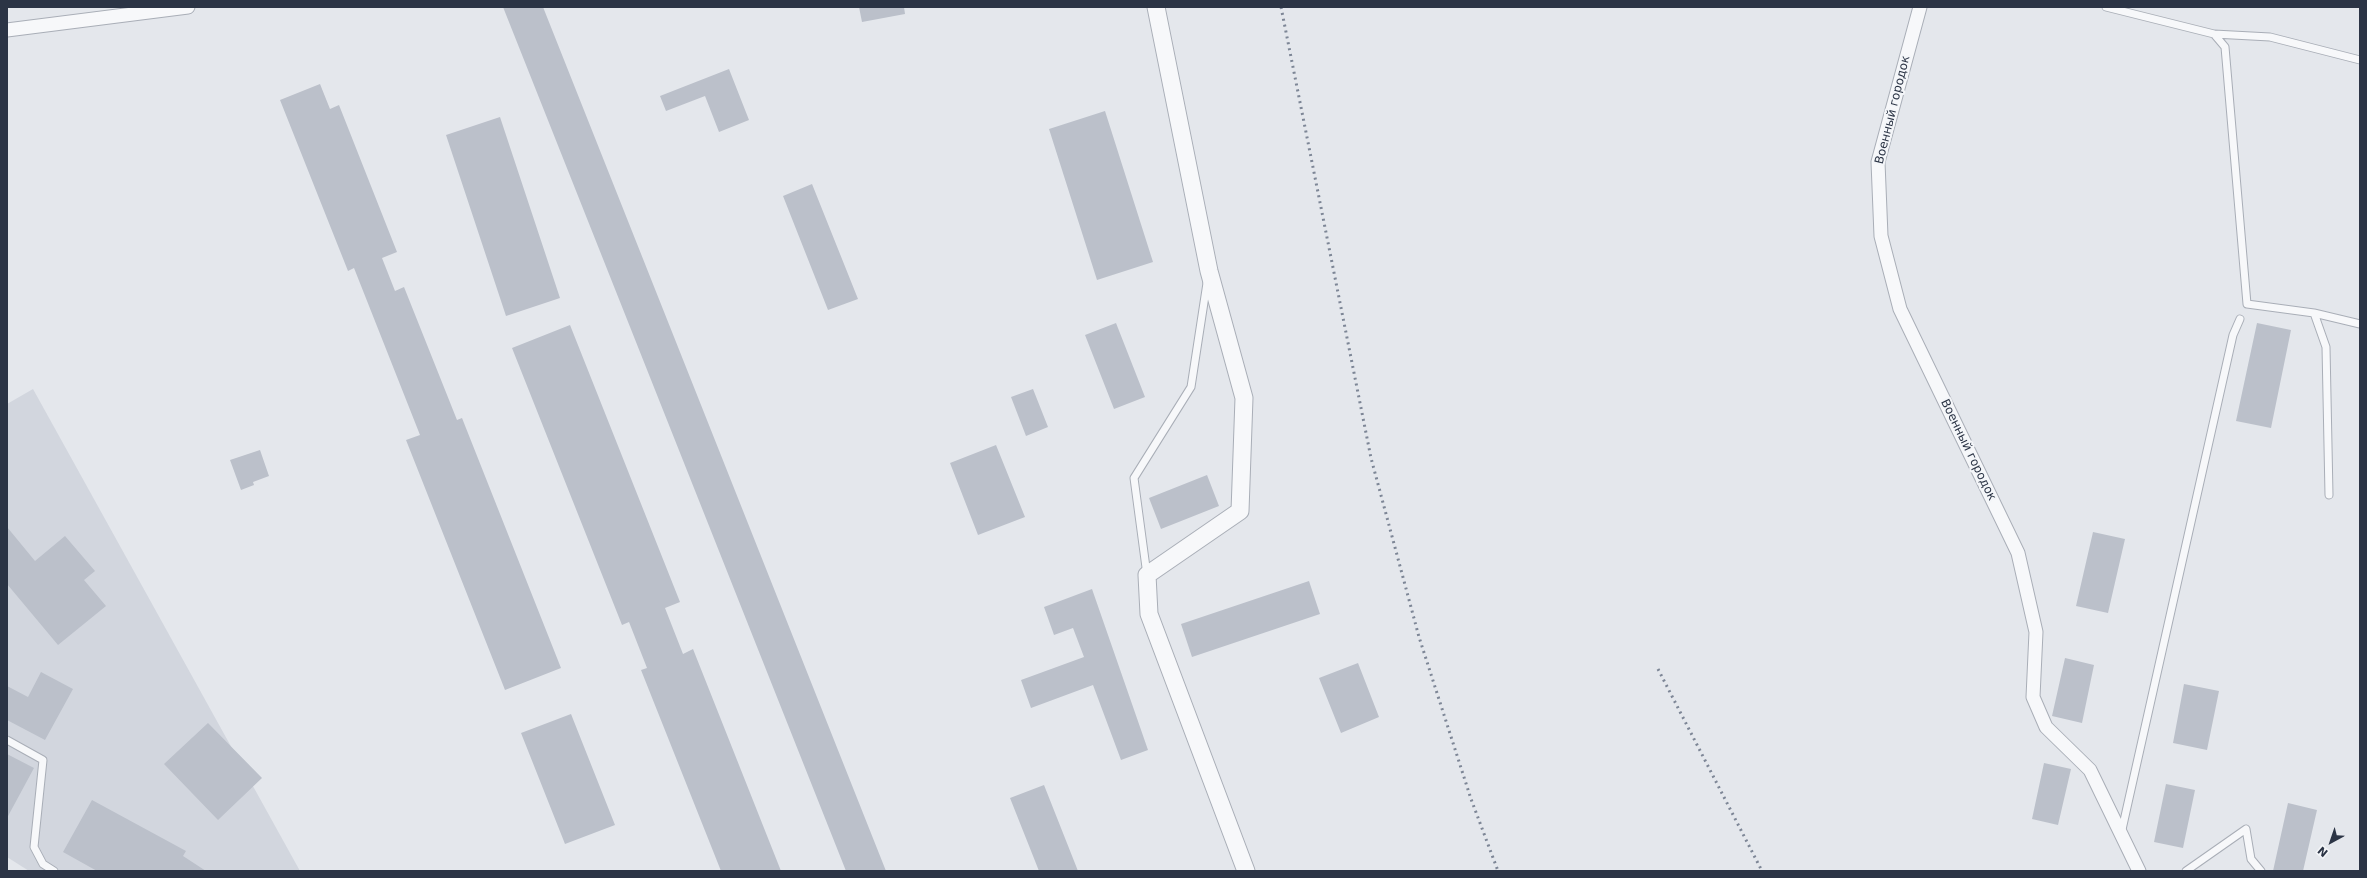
<!DOCTYPE html>
<meta charset="utf-8">
<style>
body{margin:0}
#map{position:relative;width:2367px;height:878px;overflow:hidden;background:#e4e7ec;font-family:"DejaVu Sans",sans-serif}
canvas{display:block}
.frame{position:absolute;inset:0;border:8px solid #2b3445;pointer-events:none}
.north{position:absolute;left:2311px;top:822px;width:40px;height:40px;-webkit-text-stroke:3px #f4f6f9;paint-order:stroke;rotate:220deg;font-size:11px;font-weight:700;line-height:16px;text-align:center;color:#2b3445}
.north::after{content:'';display:block;margin:auto;width:14px;height:18px;background:#2b3445;clip-path:polygon(50% 0,100% 100%,50% 72%,0 100%)}
</style>
<div id="map">
<canvas width="2367" height="878"></canvas>
<div class="frame"></div>
<div class="north">N</div>
</div>
<script>
const g = document.querySelector('canvas').getContext('2d');
g.lineJoin = 'round';
function paint(path, color) { g.fillStyle = color; g.fill(path, 'evenodd'); }
const poly = rows => new Path2D(rows.map(r => 'M' + r).join(''));
function stroke(path, color, width, dash) { g.strokeStyle = color; g.lineWidth = width; g.lineCap = dash ? 'butt' : 'round'; g.setLineDash(dash || []); g.stroke(path); }
function drawText(font, color, halo, rows, align = 'center') {
  g.font = font + ' "DejaVu Sans",sans-serif'; g.lineWidth = 4; g.setLineDash([]); g.textBaseline = 'middle'; g.strokeStyle = halo; g.fillStyle = color; for (const [text, x, y, turn = 0] of rows) {
    g.save(); g.translate(x, y); g.rotate((+turn || 0) * Math.PI / 180); g.textAlign = isNaN(turn) ? turn : align; if (halo) g.strokeText(text, 0, 0); g.fillText(text, 0, 0); g.restore();
  }
}
paint(poly([
 [33,389,300,871,29,871,7,857,7,404]
]), '#d2d6de');
paint(poly([
 [503,7,543,7,886,871,846,871],
 [859,7,904,7,905,14,862,22],
 [729,69,749,120,719,132,705,96,666,111,660,96],
 [320,84,330,109,339,105,397,252,382,258,395,291,404,287,457,420,462,418,561,668,505,690,406,440,420,435,354,268,348,271,280,100],
 [1105,111,1153,262,1097,280,1049,129],
 [500,117,560,298,506,316,446,135],
 [812,184,858,299,828,310,783,196],
 [1116,323,1145,397,1114,409,1085,335],
 [2257,323,2291,330,2271,428,2236,421],
 [570,325,680,602,665,608,683,654,693,649,781,871,721,871,641,670,647,668,629,622,622,625,512,348],
 [1033,389,1048,427,1026,436,1011,397],
 [996,445,1025,517,978,535,950,463],
 [260,450,269,476,253,482,254,485,241,490,230,460],
 [1207,475,1219,506,1161,529,1149,498],
 [7,527,35,561,65,536,95,571,84,580,106,606,58,645,7,584],
 [2093,532,2125,539,2108,613,2076,606],
 [1309,581,1320,614,1192,657,1181,624],
 [1092,589,1148,750,1121,760,1093,685,1031,708,1021,680,1084,657,1073,628,1054,635,1044,607],
 [2065,658,2094,665,2082,723,2052,716],
 [1358,663,1379,717,1341,733,1319,678],
 [41,672,73,689,45,740,7,720,7,686,28,697],
 [2184,684,2219,691,2207,750,2173,743],
 [571,714,615,825,565,844,521,733],
 [208,723,262,778,218,820,164,764],
 [7,754,34,768,7,818],
 [2044,763,2071,769,2058,825,2032,819],
 [2166,784,2195,790,2183,848,2154,842],
 [1044,785,1078,871,1039,871,1010,798],
 [92,800,186,851,183,856,206,871,97,871,63,852],
 [2288,803,2317,810,2303,871,2273,871]
]), '#bbc0ca');
const service = poly([
 [2106,7,2214,34,2225,47,2247,304,2314,313,2360,324],
 [2214,34,2270,37,2360,60],
 [2314,313,2326,347,2329,495],
 [1147,575,1134,478,1191,387,1207,283],
 [7,740,43,760,34,847,43,864,54,871],
 [2121,834,2233,335,2240,319],
 [2186,871,2246,829,2251,859,2261,871]
]);
const minor = poly([
 [1920,7,1878,162,1881,236,1900,309,2018,553,2036,632,2033,697,2046,727,2090,770,2139,871],
 [7,30,188,7]
]);
const tertiary = poly([
 [1156,7,1209,271,1244,398,1240,511,1147,575,1149,614,1246,871]
]);
stroke(service, '#a9aeb7', 9);
stroke(minor, '#a9aeb7', 15);
stroke(tertiary, '#a9aeb7', 19);
stroke(service, '#f7f8fa', 7);
stroke(minor, '#f7f8fa', 13);
stroke(tertiary, '#f7f8fa', 17);
stroke(poly([
 [1281,7,1371,458,1419,637,1471,799,1498,871],
 [1658,669,1762,871]
]), '#7d8696', 3, [2, 4]);
drawText('12px', '#2b3445', '#f4f6f9', [
 ["Военный городок",1893,110,-76],
 ["Военный городок",1968,450,64]
]);
</script>
